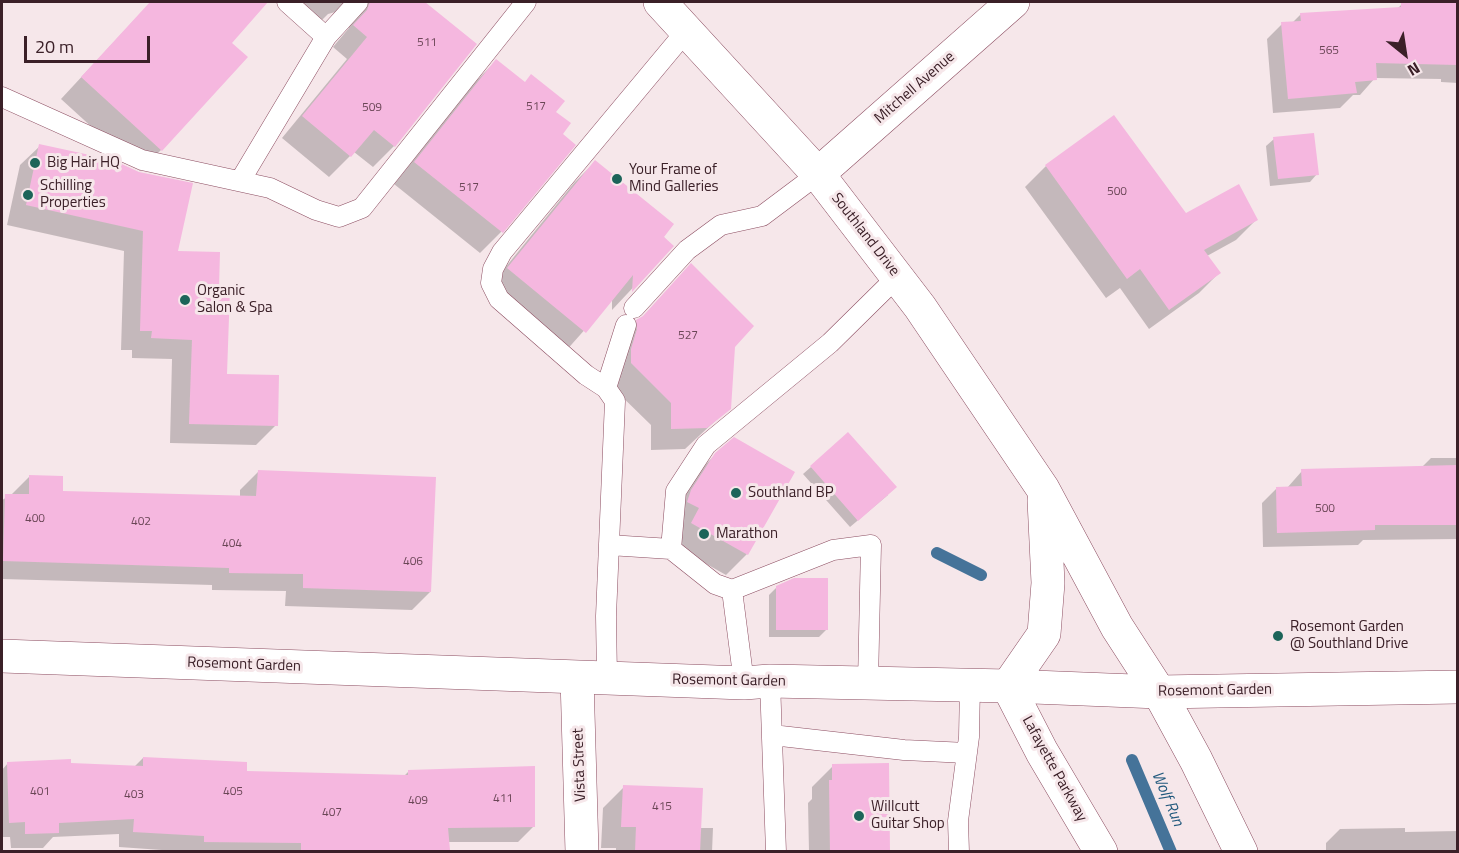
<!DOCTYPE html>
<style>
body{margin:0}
#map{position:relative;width:1459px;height:853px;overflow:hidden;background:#f6e7ea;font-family:"Titillium Web",sans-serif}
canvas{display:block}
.frame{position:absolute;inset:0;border:3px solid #3b2028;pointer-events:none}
.north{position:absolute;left:1375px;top:24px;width:60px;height:60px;-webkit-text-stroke:4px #f6e7ea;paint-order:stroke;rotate:150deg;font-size:16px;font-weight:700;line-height:24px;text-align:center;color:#3b2028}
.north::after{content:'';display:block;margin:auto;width:21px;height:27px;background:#3b2028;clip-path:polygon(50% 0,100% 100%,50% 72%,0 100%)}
.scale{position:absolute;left:24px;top:36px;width:126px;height:27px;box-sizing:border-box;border:3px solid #3b2028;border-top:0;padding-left:8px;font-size:18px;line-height:21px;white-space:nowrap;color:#3b2028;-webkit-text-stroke:4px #f6e7ea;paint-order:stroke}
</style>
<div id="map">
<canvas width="1459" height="853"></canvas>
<div class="frame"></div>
<div class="north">N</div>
<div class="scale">20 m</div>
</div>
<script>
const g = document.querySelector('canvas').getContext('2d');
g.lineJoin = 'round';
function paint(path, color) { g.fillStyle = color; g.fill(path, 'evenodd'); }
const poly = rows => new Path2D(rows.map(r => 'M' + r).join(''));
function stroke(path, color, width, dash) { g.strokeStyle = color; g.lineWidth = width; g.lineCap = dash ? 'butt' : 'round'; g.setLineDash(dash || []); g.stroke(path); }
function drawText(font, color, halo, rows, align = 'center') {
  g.font = font + ' "Titillium Web",sans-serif'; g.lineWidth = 6; g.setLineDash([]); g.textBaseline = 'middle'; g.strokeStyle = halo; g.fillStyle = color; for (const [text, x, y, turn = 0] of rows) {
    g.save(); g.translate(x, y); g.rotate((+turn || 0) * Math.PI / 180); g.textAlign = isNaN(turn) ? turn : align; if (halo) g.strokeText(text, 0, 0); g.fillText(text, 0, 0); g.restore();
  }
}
paint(poly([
 [151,2,184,2,200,16,212,2,266,2,230,43,161,150,140,171,61,99],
 [278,2,423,2,475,44,394,146,373,167,354,152,329,177,282,138,347,59,333,47,349,28,349,19,339,11,328,14,312,30],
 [1418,2,1458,2,1458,83,1441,82,1441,79,1375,78,1360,95,1353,95,1340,108,1273,113,1267,39,1282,24,1292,23,1301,14,1397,9,1402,4,1415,5],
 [496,61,554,112,501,232,480,253,394,184,475,82],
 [1114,117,1185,215,1256,220,1236,240,1207,256,1219,273,1199,293,1149,329,1120,288,1106,298,1025,187,1046,166],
 [1274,139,1317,174,1310,182,1270,186,1266,146],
 [40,146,176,252,217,290,226,376,276,425,256,445,170,443,172,359,132,358,132,350,121,350,124,251,7,225,20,165],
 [595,162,672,246,612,310,612,299,564,353,487,290,574,183],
 [637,321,733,346,729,408,685,449,651,450,651,425,610,385,616,342],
 [716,454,747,554,726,575,671,544,667,523,694,476],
 [1431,458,1458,458,1458,539,1363,540,1358,545,1263,547,1262,503,1277,488,1287,488,1302,471,1421,468],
 [811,467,888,495,850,527,803,474],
 [258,472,430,592,412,610,285,606,286,591,212,590,212,585,2,579,2,500,11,495,29,477,61,493,240,497,240,490],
 [777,587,827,629,819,637,769,637,769,595],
 [143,758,246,772,404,776,409,771,533,827,518,842,448,842,446,852,190,852,119,847,119,834,53,837,43,848,11,848,10,837,2,837,2,770,8,763,134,767],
 [833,766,889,852,809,852,808,803,812,799,812,787],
 [624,787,699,828,713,828,712,852,616,852,616,848,601,848,603,808],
 [1405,828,1405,832,1458,831,1458,852,1326,852,1326,843,1340,829]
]), '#0003');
stroke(poly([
 [937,553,981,575],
 [1132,760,1171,852]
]), '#457399', 12);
paint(poly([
 [150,2,268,2,232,43,248,57,162,151,81,77],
 [370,2,425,2,477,44,395,147,374,130,351,157,302,116,367,37,353,25,367,10],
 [1401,3,1458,3,1458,65,1376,63,1377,80,1355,82,1357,93,1288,99,1281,22,1301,21,1300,13,1401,7],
 [496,59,525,82,531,74,565,101,556,112,571,123,563,134,576,145,503,233,414,162],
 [1114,115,1186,213,1239,184,1258,220,1204,250,1221,273,1169,310,1140,269,1127,279,1045,165],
 [1314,133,1319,175,1278,179,1273,137],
 [39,144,113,160,139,172,193,183,178,251,220,252,219,289,230,289,227,374,279,375,278,426,189,424,192,340,151,338,152,331,140,331,143,231,26,205],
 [595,160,674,224,664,237,674,246,632,292,633,275,586,333,507,268],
 [691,263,754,326,735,347,731,409,707,428,671,429,671,403,631,363,631,349,637,329,636,320,643,316],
 [848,432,897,487,858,521,810,466],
 [734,437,795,472,748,555,691,523,699,508,687,502,691,490,715,453],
 [1458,465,1458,525,1375,525,1375,530,1277,533,1276,487,1302,486,1301,469],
 [258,470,436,477,431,592,303,588,303,574,229,573,229,568,3,561,5,494,29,494,29,475,63,476,63,491,256,496],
 [794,578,828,578,828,630,776,630,776,586],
 [143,757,247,762,247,771,408,775,408,770,535,766,535,827,448,828,450,850,301,852,301,843,204,842,204,836,133,832,134,819,59,823,59,833,25,834,25,822,9,823,7,762,71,759,71,763,143,766],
 [889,763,890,852,830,852,829,780,832,780,832,764],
 [623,785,703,788,700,852,635,852,636,827,621,827]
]), '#f5b7df');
const service = poly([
 [287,2,326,37,358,2],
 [2,97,142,160,270,188,316,210,339,217,362,208,526,2],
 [240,181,326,37],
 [634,308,687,250,721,225,762,216,818,174],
 [606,388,626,325],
 [609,545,671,549],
 [732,590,833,550,871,545,868,683],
 [607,678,606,616,615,401,606,388,586,375,499,299,491,283,493,269,502,252,687,30],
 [770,681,776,852],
 [744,683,732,590,715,584,671,549,676,491,706,445,830,343,897,277],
 [772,735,904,750,967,753],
 [959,852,958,821,969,737,970,685]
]);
const minor = poly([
 [818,174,1013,2],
 [577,678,582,852],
 [1008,686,1042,752,1101,852],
 [1159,692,1196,760,1241,852]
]);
const tertiary = poly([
 [2,656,744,683,770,681,1008,686]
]);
const secondary = poly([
 [660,2,818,174,920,307,1043,489,1117,627,1159,692],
 [1008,686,1159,692,1458,687],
 [1008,686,1044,634,1048,583,1044,500]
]);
stroke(service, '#8c4d61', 21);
stroke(minor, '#8c4d61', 34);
stroke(tertiary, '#8c4d61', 34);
stroke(secondary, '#8c4d61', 34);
stroke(service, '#fff', 20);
stroke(minor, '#fff', 33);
stroke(tertiary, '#fff', 33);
stroke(secondary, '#fff', 33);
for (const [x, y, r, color] of [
 [35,163,6,"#1c6459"],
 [617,179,6,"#1c6459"],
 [28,195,6,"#1c6459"],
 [185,300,6,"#1c6459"],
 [736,493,6,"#1c6459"],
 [704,534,6,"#1c6459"],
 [1278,636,6,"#1c6459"],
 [859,816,6,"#1c6459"]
]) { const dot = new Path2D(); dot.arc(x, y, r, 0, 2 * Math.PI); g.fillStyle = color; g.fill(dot); stroke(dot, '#f6e7ea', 2); }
drawText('12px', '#6a4656', null, [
 ["511",427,43],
 ["565",1329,51],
 ["517",536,107],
 ["509",372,108],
 ["517",469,188],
 ["500",1117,192],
 ["527",688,336],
 ["500",1325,509],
 ["400",35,519],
 ["402",141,522],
 ["404",232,544],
 ["406",413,562],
 ["401",40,792],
 ["405",233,792],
 ["403",134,795],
 ["411",503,799],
 ["409",418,801],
 ["415",662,807],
 ["407",332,813]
]);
drawText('15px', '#3b2028', '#f6e7ea', [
 ["Mitchell Avenue",915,88,-41],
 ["Southland Drive",865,235,52],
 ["Rosemont Garden",244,665,2],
 ["Rosemont Garden",729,681,1],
 ["Rosemont Garden",1215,691,-1],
 ["Vista Street",580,765,-92],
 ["Lafayette Parkway",1054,769,61]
]);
drawText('15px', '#3b2028', '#f6e7ea', [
 ["Big Hair HQ",47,163],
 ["Your Frame of",629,170],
 ["Mind Galleries",629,187],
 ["Schilling",40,186],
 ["Properties",40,203],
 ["Organic",197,291],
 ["Salon & Spa",197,308],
 ["Southland BP",748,493],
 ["Marathon",716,534],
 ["Rosemont Garden",1290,627],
 ["@ Southland Drive",1290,644],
 ["Willcutt",871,807],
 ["Guitar Shop",871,824]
], 'left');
drawText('italic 16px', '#21597d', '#f6e7ea', [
 ["Wolf Run",1167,799,67]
]);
</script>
